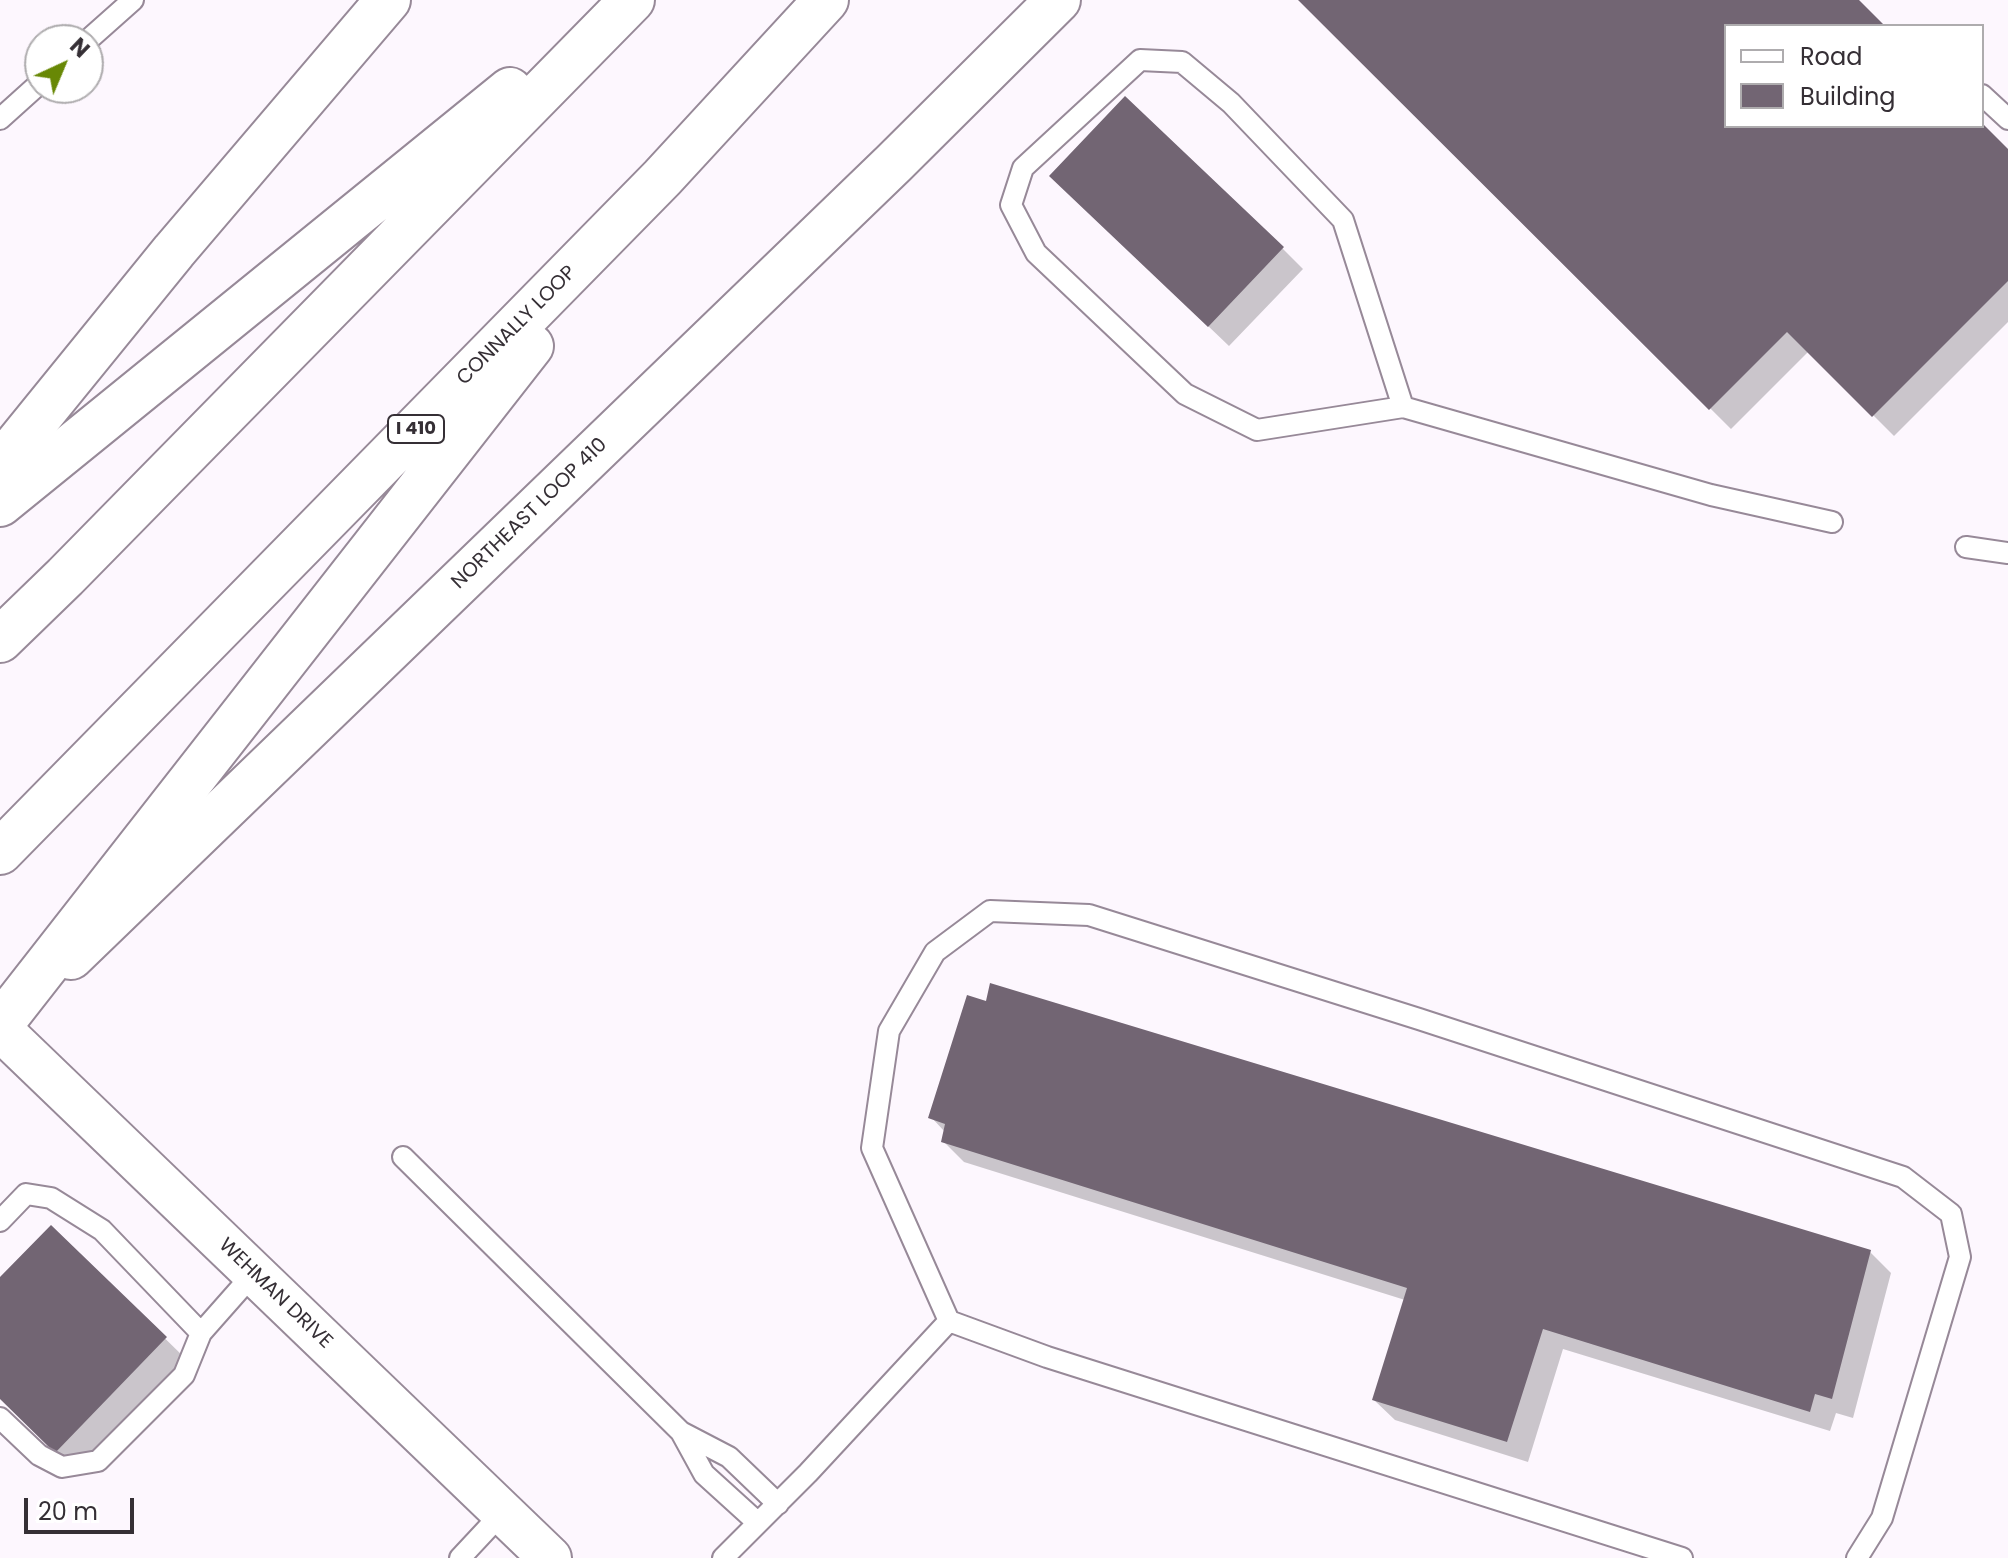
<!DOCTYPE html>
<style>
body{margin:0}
#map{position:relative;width:2008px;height:1558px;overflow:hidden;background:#fdf7fe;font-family:Poppins,sans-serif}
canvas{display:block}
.legend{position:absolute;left:1724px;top:24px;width:260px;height:104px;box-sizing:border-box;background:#fff;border:2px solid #aeacae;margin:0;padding:10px 14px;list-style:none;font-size:24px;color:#352f35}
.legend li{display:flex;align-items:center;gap:16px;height:40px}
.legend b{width:40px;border:2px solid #aeacae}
.north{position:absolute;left:24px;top:24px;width:80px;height:80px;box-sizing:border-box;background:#fff;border:2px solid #aeacae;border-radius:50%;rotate:44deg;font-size:22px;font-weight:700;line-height:32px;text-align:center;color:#352f35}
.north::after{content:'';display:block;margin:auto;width:28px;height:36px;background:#688805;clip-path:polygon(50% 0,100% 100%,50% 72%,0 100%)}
.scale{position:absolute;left:24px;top:1498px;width:110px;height:36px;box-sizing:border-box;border:4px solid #352f35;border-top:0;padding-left:10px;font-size:24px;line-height:28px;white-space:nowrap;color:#352f35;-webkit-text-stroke:6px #fff;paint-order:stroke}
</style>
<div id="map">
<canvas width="2008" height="1558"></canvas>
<ul class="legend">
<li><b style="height:10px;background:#fff"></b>Road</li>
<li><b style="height:22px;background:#726573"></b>Building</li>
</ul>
<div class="north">N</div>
<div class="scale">20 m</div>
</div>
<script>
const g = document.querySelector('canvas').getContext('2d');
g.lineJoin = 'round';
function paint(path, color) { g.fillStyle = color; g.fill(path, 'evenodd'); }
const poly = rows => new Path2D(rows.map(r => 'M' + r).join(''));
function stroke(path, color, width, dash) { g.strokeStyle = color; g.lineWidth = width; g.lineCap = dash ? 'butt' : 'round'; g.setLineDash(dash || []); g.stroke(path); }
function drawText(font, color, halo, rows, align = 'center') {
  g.font = font + ' Poppins,sans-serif'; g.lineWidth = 8; g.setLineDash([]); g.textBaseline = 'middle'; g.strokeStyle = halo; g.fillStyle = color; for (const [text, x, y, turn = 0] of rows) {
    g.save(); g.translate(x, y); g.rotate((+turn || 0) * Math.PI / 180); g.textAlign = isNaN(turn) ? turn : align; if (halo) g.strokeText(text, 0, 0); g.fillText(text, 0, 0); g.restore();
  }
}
paint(poly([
 [1301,0,1856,0,1882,26,1726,26,1726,126,1982,126,2008,152,2008,322,1894,436,1809,351,1731,429],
 [1072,196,1282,248,1303,269,1229,346],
 [931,1117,1870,1252,1891,1273,1853,1418,1836,1413,1830,1431,1563,1349,1528,1462,1395,1420,1374,1400,1405,1300,964,1162,943,1141,945,1132],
 [51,1227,186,1359,77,1472,0,1397,0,1280]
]), '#0003');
paint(poly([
 [1298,0,1859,0,1885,26,1726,26,1726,126,1982,126,1982,123,2008,149,2008,281,1872,417,1787,332,1709,410],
 [1125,96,1284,247,1208,327,1049,176],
 [990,983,1871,1250,1832,1399,1815,1394,1810,1412,1543,1329,1507,1442,1372,1400,1407,1288,941,1142,945,1124,928,1118,967,995,986,1001],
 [51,1225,167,1337,55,1453,0,1399,0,1277]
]), '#726573');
const service = poly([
 [88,40,133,0],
 [1982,95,2008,119],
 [0,119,40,83],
 [1403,407,1343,220,1231,103,1182,62,1140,60,1023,168,1011,205,1036,253,1185,394,1257,430,1403,407,1711,495,1832,522],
 [1966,547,2008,553],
 [403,1157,681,1432],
 [0,1221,26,1194,51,1198,102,1230,201,1333],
 [0,1418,39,1455,62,1467,98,1461,184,1375,201,1333,254,1273],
 [758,1523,704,1474,681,1432,729,1457,778,1504],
 [460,1558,502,1513],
 [723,1558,808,1473,949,1321],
 [1682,1558,1047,1357,949,1321,872,1148,889,1031,935,952,990,911,1089,915,1419,1019,1903,1177,1951,1214,1960,1257,1882,1518,1857,1558]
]);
const minor = poly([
 [0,1029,550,1558]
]);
const secondary = poly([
 [0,465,174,251,388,0],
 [71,957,894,163,1058,0]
]);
const motorway = poly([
 [0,504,510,90],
 [0,640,65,577,632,0],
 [0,852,662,178,826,0],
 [0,1025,531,346]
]);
stroke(service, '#978998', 24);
stroke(minor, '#978998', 46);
stroke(secondary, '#978998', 48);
stroke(motorway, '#978998', 48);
stroke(service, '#fff', 20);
stroke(minor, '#fff', 42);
stroke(secondary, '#fff', 44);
stroke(motorway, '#fff', 44);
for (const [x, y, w] of [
 [416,429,56]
]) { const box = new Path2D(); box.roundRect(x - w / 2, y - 14, w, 28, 6); g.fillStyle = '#fff'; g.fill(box); stroke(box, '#352f35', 2); }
drawText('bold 18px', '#352f35', null, [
 ["I 410",416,429]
]);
drawText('20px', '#352f35', '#fff', [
 ["CONNALLY LOOP",517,326,-45],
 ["NORTHEAST LOOP 410",530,514,-44],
 ["WEHMAN DRIVE",275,1294,44]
]);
</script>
